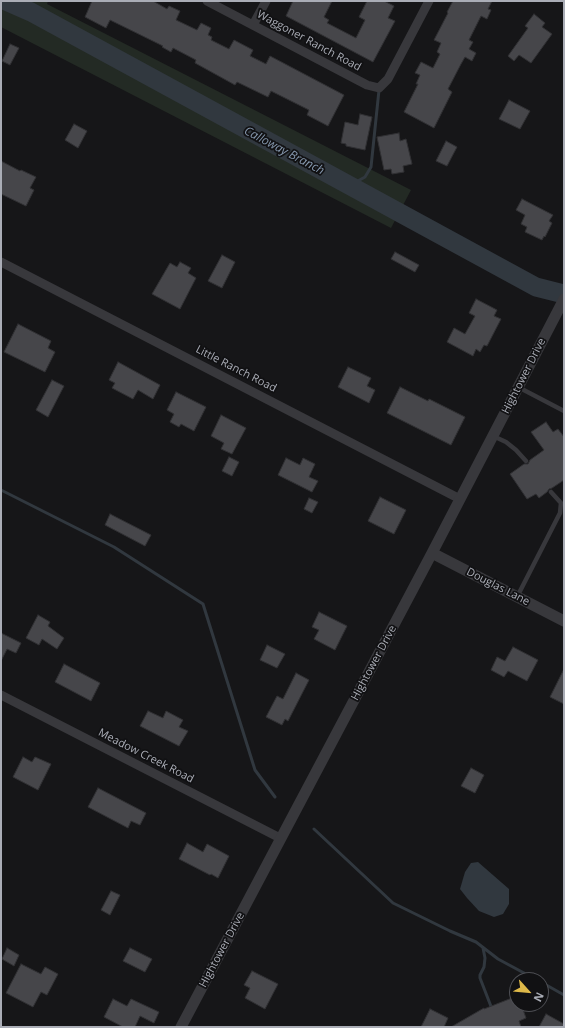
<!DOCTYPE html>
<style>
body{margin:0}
#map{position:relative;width:565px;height:1028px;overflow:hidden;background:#161618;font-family:"Open Sans",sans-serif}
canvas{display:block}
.frame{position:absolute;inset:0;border:2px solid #aaadb6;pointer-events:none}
.north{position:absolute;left:509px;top:972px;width:40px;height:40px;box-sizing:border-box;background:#111113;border:1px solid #4e4f54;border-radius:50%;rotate:117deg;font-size:11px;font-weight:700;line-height:16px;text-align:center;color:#aaadb6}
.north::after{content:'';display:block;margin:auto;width:14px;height:18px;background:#ddb849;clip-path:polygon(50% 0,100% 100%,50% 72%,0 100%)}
</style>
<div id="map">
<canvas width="565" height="1028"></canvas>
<div class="frame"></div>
<div class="north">N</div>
</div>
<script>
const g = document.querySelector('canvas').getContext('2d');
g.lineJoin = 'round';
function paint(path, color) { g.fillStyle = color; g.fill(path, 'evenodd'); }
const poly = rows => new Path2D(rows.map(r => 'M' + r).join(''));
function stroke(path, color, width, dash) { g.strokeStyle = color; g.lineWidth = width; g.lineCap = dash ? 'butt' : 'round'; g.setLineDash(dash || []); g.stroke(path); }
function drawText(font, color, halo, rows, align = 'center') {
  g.font = font + ' "Open Sans",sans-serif'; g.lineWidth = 3.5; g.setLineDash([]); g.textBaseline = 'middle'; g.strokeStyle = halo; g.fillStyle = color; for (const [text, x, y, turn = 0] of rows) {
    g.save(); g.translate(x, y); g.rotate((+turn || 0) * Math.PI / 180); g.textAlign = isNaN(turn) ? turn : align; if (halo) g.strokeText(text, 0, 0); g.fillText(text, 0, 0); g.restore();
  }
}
paint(poly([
 [1,1,48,1,47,4,411,190,391,228,1,27]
]), '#232a24');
paint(poly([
 [478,862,509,889,509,904,503,914,494,917,479,911,467,898,460,889,465,872,471,863]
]), '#31383f');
stroke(poly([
 [323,171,356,182,365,177,371,167,379,90],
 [1,490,114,547,203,604,255,770,275,797],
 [314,829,393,903,450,931,476,942,498,959,537,980],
 [483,948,485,958,484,967,480,975,480,978,492,1009],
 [541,982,564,995]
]), '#31383f', 3);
stroke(poly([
 [6,1,31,12,536,287,564,294]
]), '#31383f', 19);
const building = poly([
 [92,1,153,1,167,9,169,6,180,11,176,20,197,30,201,23,211,28,208,35,212,37,211,40,229,49,234,40,253,50,250,56,266,64,270,56,344,95,328,126,307,115,309,110,271,91,268,97,237,82,235,85,195,63,196,60,173,48,171,52,162,47,163,46,110,20,106,28,85,17,92,1],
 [293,1,332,1,324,17,329,20,327,23,356,38,365,20,359,17,367,1,384,1,394,6,388,18,395,21,373,62,286,16,293,1],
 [453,1,492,1,488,9,491,10,487,19,481,16,469,40,473,42,469,49,476,53,472,61,465,57,461,64,448,89,452,92,434,128,404,112,418,84,416,84,420,75,415,73,421,62,433,68,440,54,437,52,441,43,434,40,448,13,447,12,453,1],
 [534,14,545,23,542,27,552,34,531,63,519,55,514,61,508,56,528,28,525,26,534,14],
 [10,44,19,48,10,65,2,61,10,44],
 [509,100,530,111,520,129,499,119,509,100],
 [360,114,372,117,365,150,346,146,346,144,341,143,345,122,358,125,360,114],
 [74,124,87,131,78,148,65,140,74,124],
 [399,133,400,141,406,139,412,164,403,166,404,172,392,174,391,169,384,170,377,137,399,133],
 [446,141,457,147,447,166,436,161,446,141],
 [1,161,20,171,21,170,36,177,30,188,34,190,26,206,1,194,1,161],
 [522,199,553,215,549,221,552,223,545,237,544,236,542,240,525,232,527,227,521,224,525,215,516,210,522,199],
 [395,252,419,265,415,272,391,259,395,252],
 [222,255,235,262,222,288,208,281,222,255],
 [180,262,191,268,188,273,196,278,180,309,152,294,170,263,177,267,180,262],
 [476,299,497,310,494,316,501,319,487,346,484,345,480,352,476,349,473,356,447,342,454,328,465,334,475,316,469,313,476,299],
 [18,324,51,341,48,348,55,352,45,372,4,352,18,324],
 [118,362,160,385,153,399,138,390,133,399,112,388,115,383,109,380,118,362],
 [348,367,371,378,367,386,375,390,369,403,338,387,348,367],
 [52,380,64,386,48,417,36,410,52,380],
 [400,387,428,401,429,399,465,417,451,445,387,413,400,387],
 [176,392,206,407,194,431,181,424,179,427,170,422,174,414,167,410,176,392],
 [221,415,246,428,232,454,221,449,224,443,211,436,221,415],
 [546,422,553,432,558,429,564,437,564,480,552,488,549,489,547,492,539,498,536,494,527,499,510,474,524,464,528,464,530,460,544,450,531,432,546,422],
 [229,457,239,462,232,476,222,471,229,457],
 [286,458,300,465,303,458,315,464,309,477,318,481,312,492,278,475,286,458],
 [380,497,406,510,394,534,368,521,380,497],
 [309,498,318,502,312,513,304,509,309,498],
 [110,514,151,535,145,546,105,525,110,514],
 [319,612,347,626,335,650,314,639,319,630,312,627,319,612],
 [38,615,50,622,48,626,64,638,57,649,42,639,39,645,26,638,38,615],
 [1,633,21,643,16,653,7,649,1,661,1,633],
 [267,645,285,654,277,668,260,660,267,645],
 [513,647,538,660,527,681,508,671,504,677,491,670,497,657,505,661,513,647],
 [64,664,100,683,91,701,55,682,64,664],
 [564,669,564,704,550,697,564,669],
 [296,673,309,680,288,721,285,719,282,725,266,717,277,696,283,699,296,673],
 [148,711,163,718,166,711,183,720,179,727,188,731,179,746,140,726,148,711],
 [23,757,32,762,35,757,51,764,38,790,13,777,23,757],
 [471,768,484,775,475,793,461,786,471,768],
 [98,788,146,813,140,825,131,821,128,828,88,807,98,788],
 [187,843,203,852,207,844,229,856,218,878,211,874,210,875,179,859,187,843],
 [111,891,120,895,110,915,101,910,111,891],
 [7,948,19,955,14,966,2,959,7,948],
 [130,948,152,959,145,972,123,961,130,948],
 [21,964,41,974,45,967,58,974,47,995,41,992,33,1007,6,993,21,964],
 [252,971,278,984,265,1009,245,998,250,988,244,985,252,971],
 [517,996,517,1004,521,1004,526,1018,519,1021,521,1027,451,1027,484,1008,484,1009,517,996],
 [113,999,127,1006,131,999,159,1012,154,1023,140,1016,135,1027,123,1027,104,1017,113,999],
 [430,1009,448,1018,444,1027,421,1027,430,1009],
 [546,1014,564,1024,564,1027,539,1027,546,1014]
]);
paint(building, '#46464a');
stroke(building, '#313134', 1);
stroke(poly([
 [518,387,564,411],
 [493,436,506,442,516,450,526,461],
 [517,597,560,513,561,503,551,492]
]), '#38383c', 4.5);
stroke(poly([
 [207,1,367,85,379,88,388,79,429,1],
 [253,25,266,1],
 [1,262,460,499],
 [1,695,280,838]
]), '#38383c', 9);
stroke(poly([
 [432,553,564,621],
 [181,1027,432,553,564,299]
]), '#38383c', 11);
drawText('11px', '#aaadb6', '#111113', [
 ["Waggoner Ranch Road",309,41,28],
 ["Little Ranch Road",236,369,27],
 ["Hightower Drive",524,376,-63],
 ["Douglas Lane",498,587,27],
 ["Hightower Drive",374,663,-62],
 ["Meadow Creek Road",146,756,27],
 ["Hightower Drive",222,950,-62]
]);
drawText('italic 12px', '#8597ad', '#111113', [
 ["Calloway Branch",284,151,28]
]);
</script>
